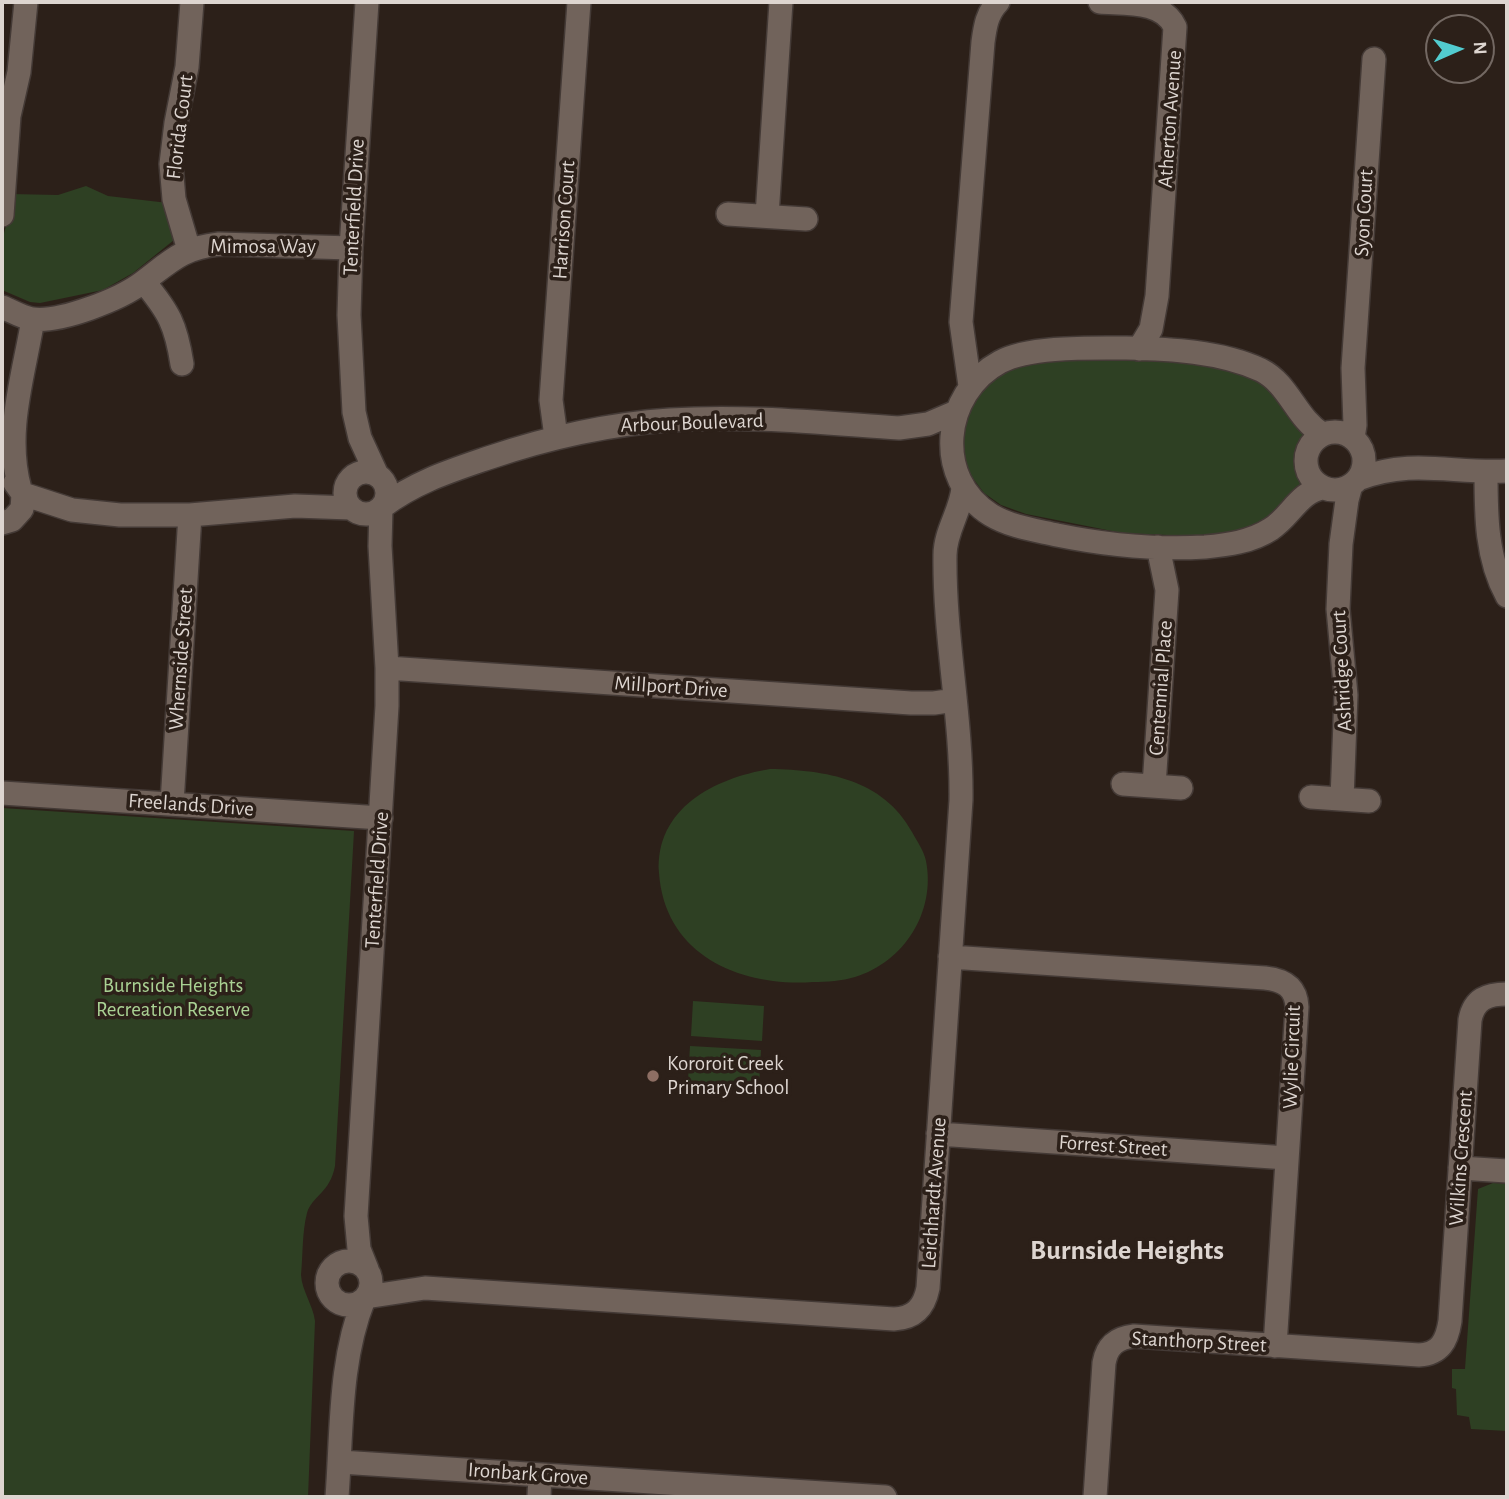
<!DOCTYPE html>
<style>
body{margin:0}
#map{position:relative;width:1509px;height:1499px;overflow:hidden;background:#2c2019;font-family:"Alegreya Sans",sans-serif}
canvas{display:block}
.frame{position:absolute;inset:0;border:4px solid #ddd5d0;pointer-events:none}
.north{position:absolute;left:1425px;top:14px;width:70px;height:70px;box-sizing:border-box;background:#2c2019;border:2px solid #736862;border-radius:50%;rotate:87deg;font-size:19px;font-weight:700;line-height:28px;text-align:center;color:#ddd5d0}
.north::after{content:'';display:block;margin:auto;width:24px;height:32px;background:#52ccd0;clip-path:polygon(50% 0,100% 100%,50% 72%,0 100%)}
</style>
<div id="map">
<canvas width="1509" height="1499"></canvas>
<div class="frame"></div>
<div class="north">N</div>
</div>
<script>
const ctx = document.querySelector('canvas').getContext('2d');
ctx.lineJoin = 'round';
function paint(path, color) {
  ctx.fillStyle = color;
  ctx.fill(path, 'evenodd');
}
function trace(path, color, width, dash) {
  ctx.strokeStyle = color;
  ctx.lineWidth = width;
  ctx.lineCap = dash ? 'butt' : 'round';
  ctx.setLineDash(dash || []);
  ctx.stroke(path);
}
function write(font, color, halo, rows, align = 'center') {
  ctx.font = font + ' "Alegreya Sans",sans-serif';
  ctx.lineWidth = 7;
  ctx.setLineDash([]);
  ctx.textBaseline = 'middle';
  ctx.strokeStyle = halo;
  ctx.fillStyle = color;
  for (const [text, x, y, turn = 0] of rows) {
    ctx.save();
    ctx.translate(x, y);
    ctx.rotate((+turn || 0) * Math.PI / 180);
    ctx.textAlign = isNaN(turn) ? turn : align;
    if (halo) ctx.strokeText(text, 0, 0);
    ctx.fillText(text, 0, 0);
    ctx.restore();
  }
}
const green = new Path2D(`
 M86 186 108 196 168 203 174 240 133 273 103 290 40 303 30 302 2 290V241L7 222 10 194 58 195Z
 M1105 352 1256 371 1309 430C1300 449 1299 459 1307 479L1295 488 1268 517 1238 532 1188 536 1122 533 1026 514 1001 505 984 493 963 465 960 420 996 368Z
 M770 769C826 770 883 779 912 832 917 841 924 851 926 861 936 912 904 962 855 977 842 981 827 982 813 982 741 987 665 956 659 873 655 808 715 778 770 769Z
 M2 808 354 831 335 1166C330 1193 312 1196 307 1213 302 1232 303 1255 301 1275 302 1291 313 1305 315 1321L308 1497H2Z
 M693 1001 764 1006 762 1041 691 1036Z
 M690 1046 761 1050 759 1086 688 1081Z
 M1493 1183 1507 1184V1431L1471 1429 1469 1417 1457 1415 1456 1389 1452 1388V1369H1465L1478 1189Z`);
const minor = new Path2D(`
 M367 2 351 248 349 315 354 412 360 438 377 475
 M1100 2C1125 4 1163 0 1175 27L1157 296 1151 329 1139 349
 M728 214 806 219
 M2 215 9 116 19 72 26 2
 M767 216 781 2
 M189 250 174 199 171 164 176 123 187 67 192 2
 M144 282C169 312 176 325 182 364
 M2 307C12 311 21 317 32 319 60 323 121 299 143 282 171 261 182 248 219 244L351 248
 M970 386 961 322 983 42C985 27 987 13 998 2
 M1306 461a29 29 0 1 1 58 0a29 29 0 1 1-58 0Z
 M1322 434C1296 418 1289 384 1261 370 1220 351 1169 349 1126 348 1092 348 1029 346 1000 362 942 393 933 479 991 515 1011 527 1035 530 1057 535 1106 545 1155 550 1205 547 1227 545 1251 542 1271 529 1291 516 1299 492 1323 488
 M556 437 551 400 579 2
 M1353 438 1355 425 1353 368 1374 59
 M345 493a21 21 0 1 1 42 0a21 21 0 1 1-42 0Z
 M1486 472C1486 514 1486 558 1507 596
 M1358 479C1413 458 1452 474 1507 471
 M20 489C4 432 24 375 33 319
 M23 494 72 510 120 515H190L295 506 351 508
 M382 507C415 482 450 471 488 458 547 438 608 424 670 420 746 415 823 423 899 428L928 424 956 412
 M2 523 12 520 22 509 23 494 15 483
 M387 668 911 703H934L955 700
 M1123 784 1181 788
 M1154 786 1167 590 1158 547
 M2 793 381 818
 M1311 797 1369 801
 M1342 799 1346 695 1338 609 1341 544 1347 500 1351 485
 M172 803 190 515
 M950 957 1265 978C1284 980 1296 987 1297 1007L1275 1346
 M938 1134 1287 1158
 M1460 1168 1507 1171
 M327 1283a22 22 0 1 1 44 0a22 22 0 1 1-44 0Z
 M367 1269 359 1249 356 1216 387 706V668L380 546 381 508
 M366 1297 425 1288 894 1319C914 1318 924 1308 928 1288L961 800C962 718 944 637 945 555 945 531 961 511 963 488
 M340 1462 885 1497
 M337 1497C342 1431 339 1361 364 1299
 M539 1497 540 1475
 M1095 1497 1104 1363C1107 1346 1116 1338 1134 1336L1419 1355C1440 1354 1447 1341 1450 1321L1470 1020C1474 999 1487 994 1507 994`);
const markers = [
 [653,1076,7,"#8d6e63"]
];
const streetNames = [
 ["Atherton Avenue",1170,119,-86],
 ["Florida Court",180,127,-83],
 ["Tenterfield Drive",354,207,-87],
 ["Syon Court",1364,213,-87],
 ["Harrison Court",564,220,-86],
 ["Mimosa Way",263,247],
 ["Arbour Boulevard",692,423,-2],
 ["Whernside Street",181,659,-86],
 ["Ashridge Court",1342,671,-93],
 ["Millport Drive",671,687,4],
 ["Centennial Place",1161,688,-86],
 ["Freelands Drive",191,805,4],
 ["Tenterfield Drive",377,880,-86],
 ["Wylie Circuit",1292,1057,-88],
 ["Forrest Street",1113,1146,4],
 ["Wilkins Crescent",1461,1158,-86],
 ["Leichhardt Avenue",934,1193,-86],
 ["Stanthorp Street",1199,1342,3],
 ["Ironbark Grove",528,1474,4]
];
const parkNames = [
 ["Burnside Heights",173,986],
 ["Recreation Reserve",173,1010]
];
const poiNames = [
 ["Kororoit Creek",667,1064],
 ["Primary School",667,1088]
];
const districtNames = [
 ["Burnside Heights",1127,1251]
];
paint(green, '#2e4023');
trace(minor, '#443a36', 26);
trace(minor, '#71635b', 23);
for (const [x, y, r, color] of markers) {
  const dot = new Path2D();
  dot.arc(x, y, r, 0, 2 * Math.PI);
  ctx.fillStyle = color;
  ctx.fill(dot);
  trace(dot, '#2c2019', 2.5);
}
write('21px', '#ddd5d0', '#2c2019', streetNames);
write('21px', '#a9d193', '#2c2019', parkNames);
write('21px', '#ddd5d0', '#2c2019', poiNames, 'left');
write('bold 28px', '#ddd5d0', '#2c2019', districtNames);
</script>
